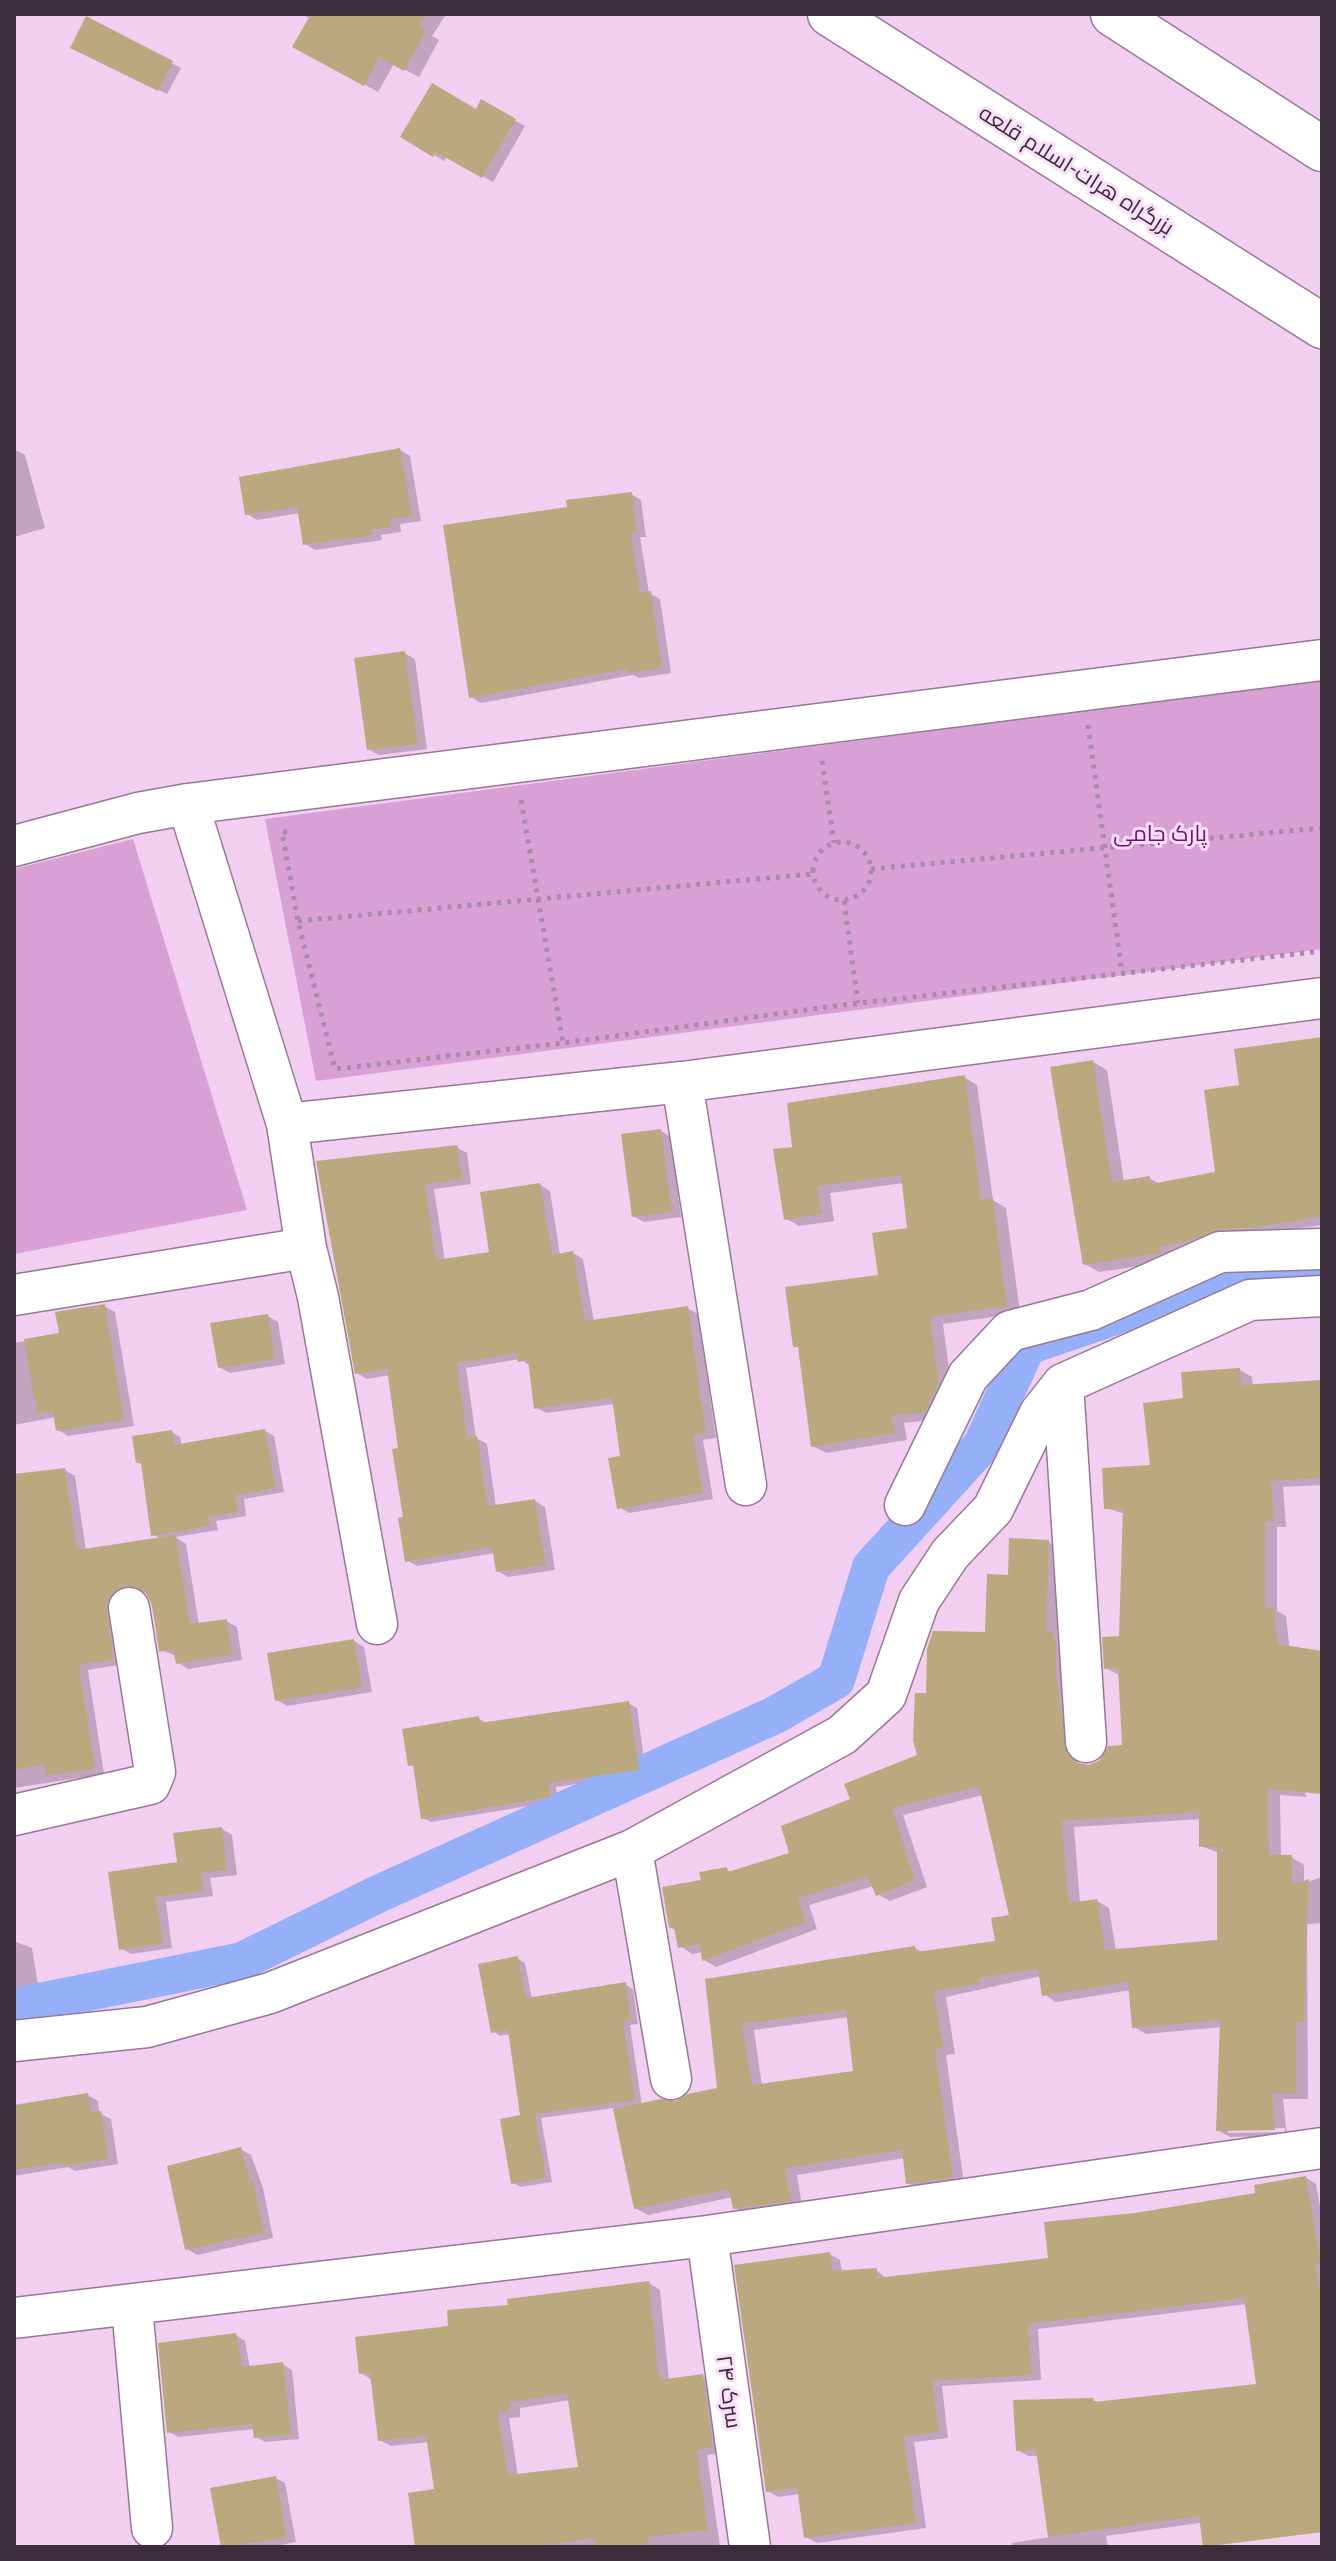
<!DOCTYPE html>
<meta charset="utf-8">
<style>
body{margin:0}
#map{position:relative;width:1336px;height:2561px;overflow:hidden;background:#f2cef0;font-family:"PT Sans",sans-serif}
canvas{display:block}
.frame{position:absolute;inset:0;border:16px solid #3b2d3a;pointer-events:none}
</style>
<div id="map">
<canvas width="1336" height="2561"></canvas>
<div class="frame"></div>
</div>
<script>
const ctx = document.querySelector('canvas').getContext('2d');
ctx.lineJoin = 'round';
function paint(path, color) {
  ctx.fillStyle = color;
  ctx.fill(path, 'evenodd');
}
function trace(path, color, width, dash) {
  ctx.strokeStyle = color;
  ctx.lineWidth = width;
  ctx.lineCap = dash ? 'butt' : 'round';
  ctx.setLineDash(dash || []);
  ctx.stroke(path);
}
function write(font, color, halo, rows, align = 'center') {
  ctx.font = font + ' "PT Sans",Cairo,sans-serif';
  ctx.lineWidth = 6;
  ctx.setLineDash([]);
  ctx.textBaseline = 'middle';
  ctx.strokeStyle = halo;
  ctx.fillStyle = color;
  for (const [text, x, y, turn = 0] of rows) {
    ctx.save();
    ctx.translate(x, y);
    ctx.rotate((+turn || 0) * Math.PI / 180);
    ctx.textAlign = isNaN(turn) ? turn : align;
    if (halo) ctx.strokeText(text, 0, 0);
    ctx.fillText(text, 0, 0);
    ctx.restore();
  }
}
const green = new Path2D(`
 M1322 679V949L316 1081 265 819Z
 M133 839 247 1210 14 1254V869Z`);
const shadow = new Path2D(`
 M302 14H442L445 16 432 36 439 40 419 77 394 64 378 92 295 46 310 19Z
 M87 18 181 68 167 94 82 52Z
 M482 102 525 126 493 182 447 156 444 161 403 136 476 112Z
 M14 449 25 455 45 528 14 537Z
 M400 450 410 456 421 521 400 524 401 532 381 535 382 540 315 550 305 544 300 513 257 520 247 514Z
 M631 494 641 500 646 537H640L649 593 660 599 671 673 639 678 633 675 481 703 471 697 569 509Z
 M404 653 415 659 427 749 379 755 368 749Z
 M1322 1039V1225L1226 1238 1174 1261 1099 1272 1085 1264 1093 1062 1107 1070 1124 1182 1149 1178 1160 1184 1217 1174 1241 1087Z
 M964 1077 977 1085 993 1200 1006 1208 1020 1313 943 1324 952 1392 938 1419 904 1423 907 1440 826 1453 813 1446 801 1349 795 1346 880 1277 910 1230 904 1183 830 1193 834 1221 799 1226 785 1218 794 1148Z
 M661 1131 671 1137 681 1217 644 1222 633 1216Z
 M456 1147 467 1153 471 1184 434 1189 445 1261 492 1254 540 1185 550 1191 560 1255 573 1253 583 1259 594 1322 687 1308 698 1314 716 1438 703 1440 713 1499 629 1513 619 1507 623 1458 614 1404 546 1413 536 1407 530 1366 520 1359 466 1368 476 1438 487 1444 496 1507 535 1501 545 1507 555 1570 508 1577 498 1571 495 1553 417 1566 407 1560 400 1450 390 1375 367 1379 357 1373 318 1162Z
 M104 1306 115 1312 134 1426 68 1436 58 1430 56 1417 14 1425V1343L61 1335Z
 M268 1316 278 1322 285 1364 230 1373 219 1367Z
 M1240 1370 1252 1377 1253 1386 1322 1382V1485L1283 1487 1286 1527H1277V1611L1286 1616 1306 1797 1280 1795 1281 1857H1291L1304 1865V1883L1322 1877V1923L1307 1924 1308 2099H1283L1287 2136 1230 2137 1218 2130 1222 2027 1146 2034 1134 2027 1131 1990 1056 2002 1044 1994 1041 1976 946 1997 955 2054 946 2055 964 2184 920 2190 908 2183 905 2158 797 2175 802 2207 747 2215 735 2208 733 2197 648 2215 635 2208 614 2108 541 2118 552 2182 521 2187 513 2183 522 2117 511 2034 500 2036 493 2031 518 1959 525 1963 532 1999 625 1984 633 1989 638 2024 630 2025 642 2106 676 2104 719 2090 707 1981 915 1948 923 1953 997 1943 1011 1917 983 1795 903 1815 927 1887 890 1901 877 1894 874 1886 809 1905 817 1929 716 1967 704 1960 703 1952 692 1954 680 1946 677 1931 670 1927 703 1882 726 1869 732 1873 792 1854 853 1801 919 1756 928 1695 987 1634 1010 1577 1048 1542 1061 1549 1057 1636 1064 1640 1078 1763 1088 1767 1124 1747 1119 1675 1106 1668 1121 1638 1125 1514 1106 1508 1152 1467 1185 1400ZM1201 1819V1846L1219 1853V1942L1116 1951 1109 1908 1097 1901 1080 1904 1074 1827ZM849 2017 855 2073 762 2086 754 2030ZM1285 2128V2132L1228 2133V2129Z
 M265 1431 274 1436 284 1492 244 1499 246 1516 216 1521 218 1530 175 1537 186 1544 199 1625 226 1621 237 1627 242 1660 188 1669 178 1662 177 1656 161 1650 149 1593 136 1590 124 1664 88 1670 104 1774 14 1788V1519L65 1470 75 1476 86 1551 162 1540 153 1534 143 1465 138 1462 172 1432 180 1437 182 1446Z
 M354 1641 364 1647 372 1692 287 1706 277 1700Z
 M628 1703 637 1708 646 1774 556 1787 558 1801 431 1822 422 1818 416 1768 410 1765 478 1718 488 1724Z
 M222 1829 232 1835 237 1875 210 1878 213 1896 166 1902 172 1948 131 1954 121 1948 110 1873 179 1864Z
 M14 1929 16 1942 32 1948 39 1991 14 1995Z
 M88 2095 98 2101 99 2113 111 2119 118 2164 75 2171 68 2167 14 2176V2107Z
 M240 2149 251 2155 263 2188 273 2238 197 2255 187 2249Z
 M1306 2178 1316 2184 1322 2217V2506L1106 2536 1108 2547H1013L1012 2543 1050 2537 1039 2456H1028L1018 2450 1093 2400 1099 2403 1258 2385 1247 2304 1038 2329 1041 2380 942 2386 948 2438 914 2442 926 2528 817 2543 806 2537 800 2494 778 2497 768 2491 830 2254 840 2260 842 2272 876 2270 887 2279 1050 2260 1135 2215 1257 2194Z
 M649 2283 660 2290 669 2380 702 2376 714 2382 724 2453 707 2455 720 2547H417L437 2491 429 2442 391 2446 380 2440 372 2380 361 2373 450 2327 510 2307ZM570 2400 580 2468 518 2476 509 2418 520 2417V2408Z
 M236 2335 245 2341 250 2368 282 2364 292 2370 299 2439 265 2442 256 2437 255 2429 178 2437 169 2432Z
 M275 2478 285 2483 296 2542 271 2547H223L212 2490Z`);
const canal = new Path2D(`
 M14 2007 242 1961 378 1894 775 1715 836 1680 871 1567 982 1445 1027 1346 1242 1273 1322 1274`);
const building = new Path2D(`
 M311 14H427L419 27 426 31 404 71 379 57 364 86 292 47Z
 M86 16 173 61 158 91 70 48Z
 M432 83 476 109 481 99 516 119 482 178 436 152 433 157 400 137Z
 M400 448 412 516 390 519 391 527 371 530 372 535 303 545 297 507 245 515 239 477Z
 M632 492 637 532 631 533 640 593 651 591 662 668 627 673 626 669 469 698 443 525 567 507 566 500Z
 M405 651 418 744 367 750 354 658Z
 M1322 1037V1216L1251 1228 1219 1229 1188 1241 1160 1247 1161 1253 1083 1265 1050 1067 1093 1060 1112 1182 1150 1176 1151 1184 1215 1172 1204 1090 1239 1085 1234 1049Z
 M965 1075 981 1200 993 1198 1007 1306 930 1317 939 1383 925 1412 892 1416 895 1433 811 1447 798 1347H793L785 1287 878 1275 872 1233 907 1228 901 1175 817 1186 822 1214 784 1220 773 1149 792 1147 787 1103Z
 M661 1129 672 1212 632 1217 621 1134Z
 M457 1145 462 1179 425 1184 436 1260 489 1252 480 1192 540 1183 552 1255 573 1251 585 1321 688 1306 706 1433 693 1435 703 1493 617 1509 608 1458 620 1456 612 1398 534 1409 528 1360 518 1362 517 1353 457 1363 467 1438 477 1436 488 1506 535 1499 546 1565 496 1572 492 1547 405 1562 398 1518 403 1517 392 1449 398 1448 387 1369 355 1374 316 1161Z
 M105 1304 124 1420 56 1431 53 1411 37 1414 24 1339 59 1333 55 1312Z
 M268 1314 275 1359 218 1368 210 1323Z
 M1240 1368 1241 1385 1322 1380V1478L1271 1481 1274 1521H1265V1608L1274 1607 1278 1644 1322 1651V1794L1268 1789 1269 1855H1292V1885L1309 1879 1304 2022 1296 2023V2094L1272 2093 1275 2130 1216 2131 1220 2020 1132 2028 1128 1982 1042 1996 1038 1969 979 1978 980 1984 934 1991 943 2048 935 2049 953 2178 906 2184 902 2150 785 2168 791 2201 733 2209 729 2189 634 2209 613 2109 661 2099 676 2101 688 2094 717 2088 705 1979 915 1946 916 1952 995 1941 991 1918 1009 1915 979 1786 892 1808 915 1880 876 1896 868 1877 798 1898 806 1922 702 1961 700 1944 678 1948 674 1927 669 1928 662 1887 701 1880 699 1872 727 1867 728 1872 789 1853 781 1826 850 1799 844 1784 917 1755 913 1740 915 1693H926L927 1649 933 1631 985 1632 987 1574 1008 1575 1009 1538 1049 1540 1046 1632 1053 1631V1639H1056V1672L1067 1754 1075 1762 1088 1765 1099 1761 1108 1746 1122 1745 1118 1668 1104 1669 1102 1637 1119 1636 1123 1508 1104 1509 1102 1468 1150 1465 1143 1403 1183 1398 1181 1372ZM1199 1812V1847H1217V1940L1105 1950 1097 1899 1069 1903 1062 1821ZM846 2010 853 2071 752 2085 742 2024Z
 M265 1429 276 1488 236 1495 238 1512 208 1517 210 1526 151 1536 141 1463H136L132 1436 172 1430 174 1445Z
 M65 1468 77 1550 176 1535 190 1624 227 1619 232 1655 176 1664 173 1649 159 1652 152 1604 146 1593 126 1585 115 1590 108 1599 106 1611 114 1659 79 1665 95 1769 46 1776 45 1764 14 1770V1474Z
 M354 1639 362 1687 275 1701 267 1653Z
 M629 1701 639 1770 549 1783 551 1797 421 1819 413 1765 408 1766 402 1729 479 1716 480 1723Z
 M222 1827 227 1870 201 1873 203 1891 156 1897 163 1943 119 1950 108 1872 177 1862 173 1833Z
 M518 1956 526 1998 626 1982 631 2020 623 2022 635 2100 535 2114 546 2178 511 2184 500 2119 520 2115 508 2030 491 2033 478 1964Z
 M88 2093 91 2112 101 2111 109 2159 63 2166V2162L14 2170V2105Z
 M241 2147 250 2180H253L264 2233 185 2250 167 2166Z
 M1306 2176 1321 2263 1316 2264 1322 2305V2532L1203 2547 1199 2516 1048 2537 1036 2450 1016 2451 1013 2400 1093 2398 1094 2402 1256 2384 1244 2298 1028 2324 1032 2375 932 2381 939 2432 904 2437 916 2523 804 2538 797 2488 766 2492 734 2265 830 2252 833 2271 877 2268V2278L1048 2258 1044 2222 1135 2213 1255 2193 1254 2185Z
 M649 2281 659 2380 703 2374 713 2447 697 2450 708 2530 648 2537 649 2547H596L595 2538 531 2547H415L408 2493 434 2489 426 2436 378 2441 370 2373 359 2374 355 2337 448 2326 447 2310 508 2305 507 2299ZM567 2394 578 2467 508 2475 498 2412 510 2411 509 2402Z
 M236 2333 242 2367 283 2362 291 2434 254 2438 252 2424 167 2433 158 2343Z
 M276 2476 287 2538 221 2547 210 2488Z`);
const path = new Path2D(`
 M1088 725 1122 973
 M822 761 834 843
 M521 800 563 1043
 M287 832H282L298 921 335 1069 563 1043 842 1005 1322 951
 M813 871a29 29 0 1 1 58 0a29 29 0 1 1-58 0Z
 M871 869 1322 828
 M844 901 858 1003
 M298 921 812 874`);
const minor = new Path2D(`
 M14 846 138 813 188 804
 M682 1082 746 1485
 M287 1124 682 1082 1322 998
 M306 1248 318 1297 377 1624
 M14 1295 306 1248 287 1124 188 804 1322 660
 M1063 1384 1086 1742
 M905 1505 968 1376 1010 1331 1091 1310 1220 1252 1322 1249
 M14 1815 150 1784 155 1772 129 1608
 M632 1850 671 2079
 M14 2041 147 2027 270 1993 632 1850 842 1735 886 1695 919 1601 950 1554 993 1509 1040 1413 1063 1384 1250 1300 1322 1296
 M707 2236 750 2547
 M132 2307 152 2528
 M14 2318 707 2236 1322 2148`);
const highway = new Path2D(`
 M830 14 1322 326
 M1113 14 1322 149`);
const streetNames = [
 ["بزرگراه هرات-اسلام قلعه",1076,171,32],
 ["سرک ۲۴",728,2392,82]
];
const parkNames = [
 ["پارک جامی",1160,835]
];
paint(green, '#d9a0d6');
paint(shadow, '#0003');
trace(canal, '#95b0f8', 38);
paint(building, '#baa97f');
trace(minor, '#987897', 43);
trace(highway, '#987897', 47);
trace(path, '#a78ca6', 5, [4, 6]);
trace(minor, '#fff', 40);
trace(highway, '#fff', 44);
write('22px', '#3b2d3a', '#fbdef9', streetNames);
write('22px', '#6f1070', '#fbdef9', parkNames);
</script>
